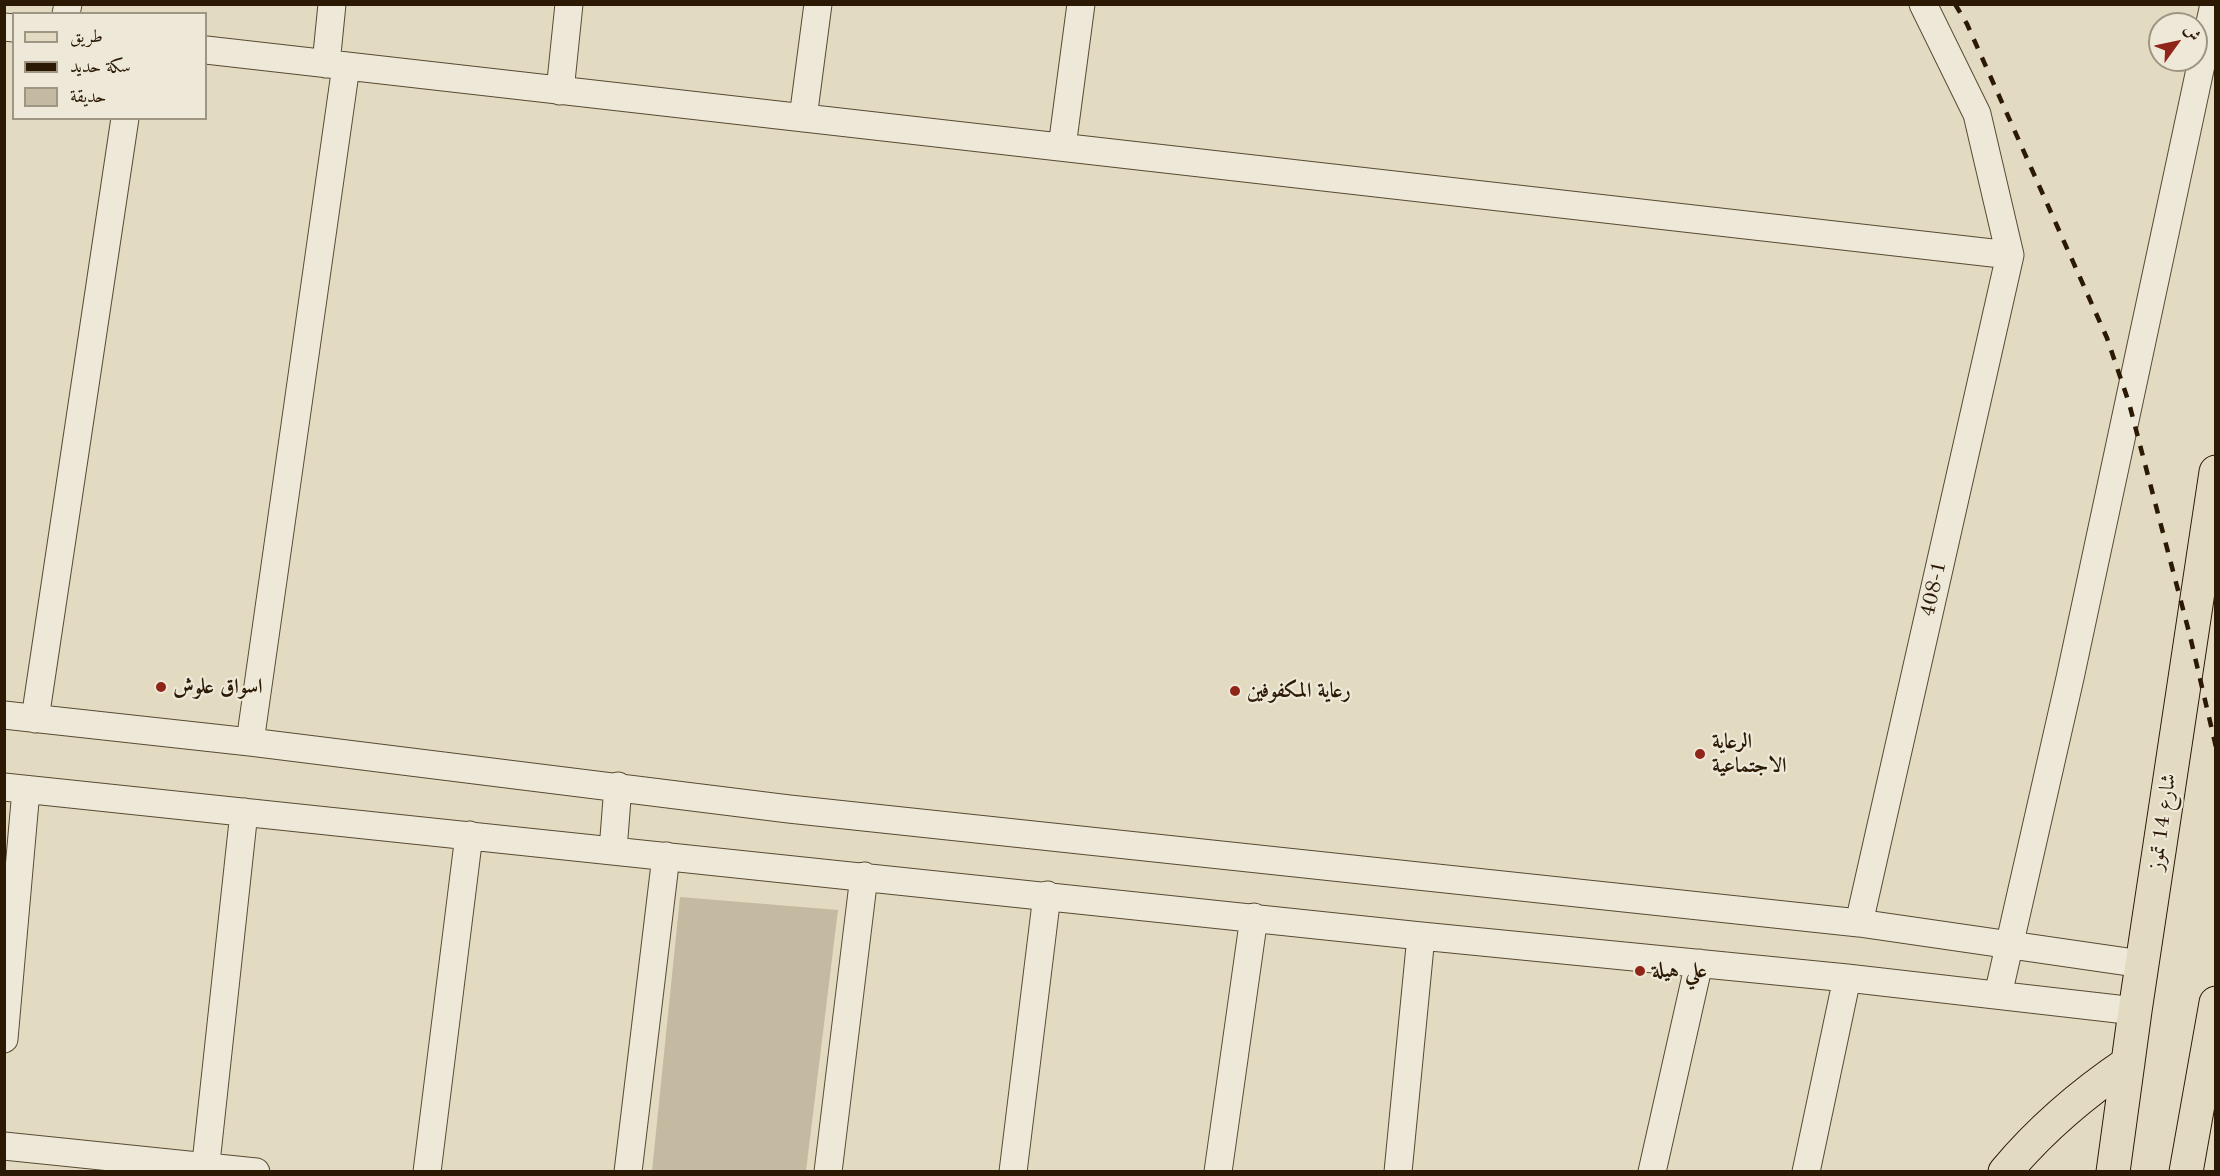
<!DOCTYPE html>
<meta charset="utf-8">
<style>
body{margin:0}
#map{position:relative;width:2220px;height:1176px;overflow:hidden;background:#e3dbc1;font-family:"Old Standard TT",Amiri,serif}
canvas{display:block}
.frame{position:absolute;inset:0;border:6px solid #2b1904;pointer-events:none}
.legend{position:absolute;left:12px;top:12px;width:195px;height:108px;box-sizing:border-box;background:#ede8d7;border:2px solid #9f9583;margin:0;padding:8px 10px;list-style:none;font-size:18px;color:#2b1904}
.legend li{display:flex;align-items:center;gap:12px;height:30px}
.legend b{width:30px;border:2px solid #9f9583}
.north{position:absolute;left:2148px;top:12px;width:60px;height:60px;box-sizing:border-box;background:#ede8d7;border:2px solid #9f9583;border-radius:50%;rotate:57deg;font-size:16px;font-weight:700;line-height:24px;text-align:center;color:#2b1904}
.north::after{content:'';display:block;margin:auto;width:21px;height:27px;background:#8f2418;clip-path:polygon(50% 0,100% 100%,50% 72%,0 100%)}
</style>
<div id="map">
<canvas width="2220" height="1176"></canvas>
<div class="frame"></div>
<ul class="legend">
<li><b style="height:8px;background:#e3dbc1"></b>طريق</li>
<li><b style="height:8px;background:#2b1904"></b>سكة حديد</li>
<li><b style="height:16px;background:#c4baa1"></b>حديقة</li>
</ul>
<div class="north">ش</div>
</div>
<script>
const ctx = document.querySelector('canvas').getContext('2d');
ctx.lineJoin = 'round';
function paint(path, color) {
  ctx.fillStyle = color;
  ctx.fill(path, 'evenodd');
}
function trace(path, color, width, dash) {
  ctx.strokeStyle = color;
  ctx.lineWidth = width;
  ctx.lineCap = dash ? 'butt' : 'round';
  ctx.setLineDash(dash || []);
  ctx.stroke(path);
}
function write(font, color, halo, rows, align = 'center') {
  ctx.font = font + ' "Old Standard TT",Amiri,serif';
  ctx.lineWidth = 4.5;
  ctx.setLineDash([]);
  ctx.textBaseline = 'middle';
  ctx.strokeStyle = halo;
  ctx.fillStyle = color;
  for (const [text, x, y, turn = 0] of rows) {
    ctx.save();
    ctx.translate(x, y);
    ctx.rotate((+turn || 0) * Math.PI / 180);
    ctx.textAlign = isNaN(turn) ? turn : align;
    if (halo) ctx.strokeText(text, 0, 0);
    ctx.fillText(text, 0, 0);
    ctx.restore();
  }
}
const green = new Path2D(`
 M680 897 838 910 806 1171H652Z`);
const minor = new Path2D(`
 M66 14 68 4
 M4 27 14 28
 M206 50 2010 255
 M326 64 332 4
 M560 91 569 4
 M803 118 818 4
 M1062 147 1081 4
 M4 715 250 742 789 809 1859 923 2142 964
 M35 719 125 118
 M250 742 346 66
 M4 787 1421 936 1847 978 2135 1011
 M613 850 618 786
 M1859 923 2010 255 1977 114 1923 4
 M1998 995 2070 678 2214 4
 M4 1039 26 790
 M4 1146 256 1172
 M205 1172 244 812
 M427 1172 469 835
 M628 1172 666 856
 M828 1172 864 876
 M1013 1172 1047 895
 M1218 1172 1254 917
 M1398 1172 1421 936
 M1652 1172 1699 963
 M1806 1172 1847 978`);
const primary = new Path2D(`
 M2005 1172C2041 1129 2082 1094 2128 1063
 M2113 1172 2135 1011 2216 472
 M2186 1172 2216 1003`);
const rail = new Path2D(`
 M1955 4 1967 24 2107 338 2129 403 2190 636 2216 747`);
const markers = [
 [161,687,6,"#8f2418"],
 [1235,691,6,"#8f2418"],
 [1700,754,6,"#8f2418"],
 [1640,971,6,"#8f2418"]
];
const streetNames = [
 ["408-1",1934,589,-77],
 ["شارع 14 تموز",2163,822,-82]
];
const poiNames = [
 ["اسواق علوش",173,687],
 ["رعاية المكفوفين",1247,691],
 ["الرعاية",1712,742],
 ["الاجتماعية",1712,766],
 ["علي هيلة",1652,971]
];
paint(green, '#c4baa1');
trace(minor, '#594a33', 29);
trace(primary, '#2b1904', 35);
trace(minor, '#ede8d7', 27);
trace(primary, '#e3dbc1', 33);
trace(rail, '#2b1904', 4.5, [10, 10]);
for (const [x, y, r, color] of markers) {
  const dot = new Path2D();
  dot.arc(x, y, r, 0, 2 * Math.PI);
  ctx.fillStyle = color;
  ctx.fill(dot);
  trace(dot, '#ede8d7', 2);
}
write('21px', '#2b1904', '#ede8d7', streetNames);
write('bold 21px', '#2b1904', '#ede8d7', poiNames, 'left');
</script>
